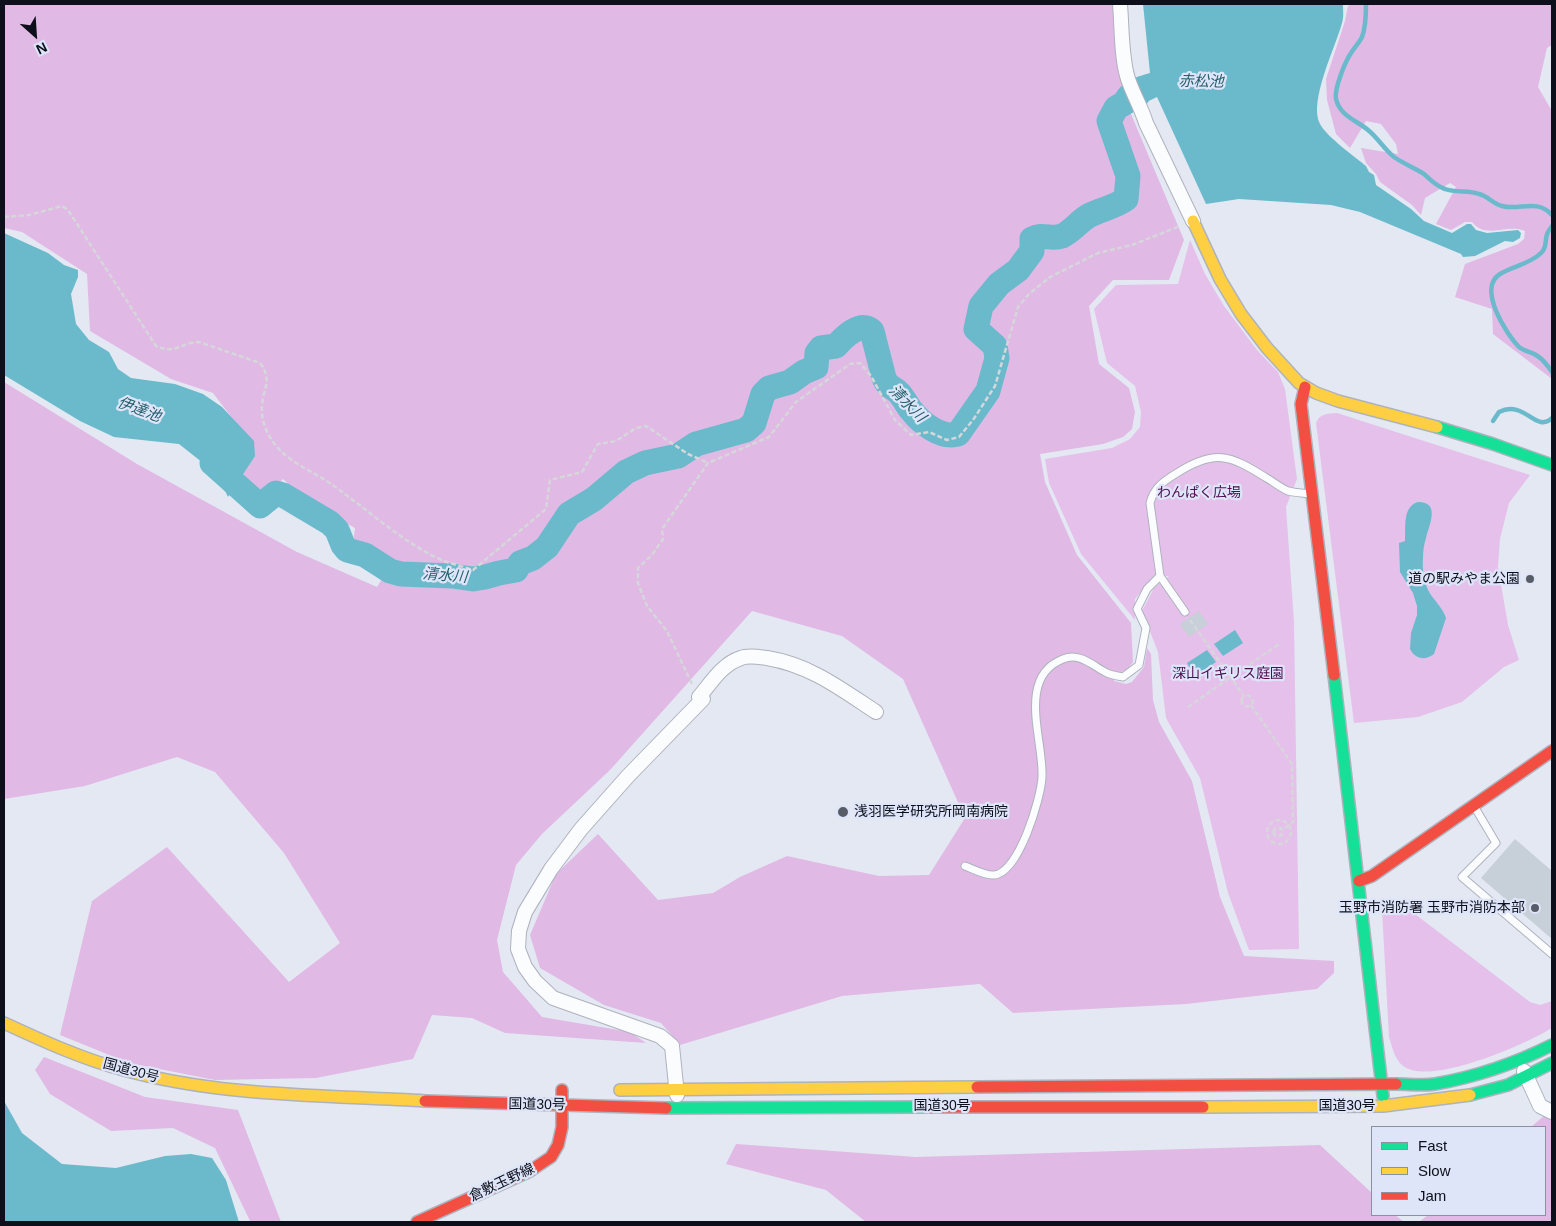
<!DOCTYPE html>
<meta charset="utf-8">
<style>
body{margin:0}
#map{position:relative;width:1556px;height:1226px;overflow:hidden;background:#e4e8f3;font-family:Arial,sans-serif}
canvas{display:block}
.frame{position:absolute;inset:0;border:5px solid #0d101b;pointer-events:none}
.legend{position:absolute;left:1371px;top:1126px;width:175px;height:90px;box-sizing:border-box;background:#dee5f9;border:1px solid #8a90a0;margin:0;padding:6px 9px;list-style:none;font-size:15px;color:#0d101b}
.legend li{display:flex;align-items:center;gap:10px;height:25px}
.legend b{width:25px;border:1px solid #8a90a0}
.north{position:absolute;left:10px;top:10px;width:50px;height:50px;-webkit-text-stroke:4px #dee5f9;paint-order:stroke;rotate:154deg;font-size:14px;font-weight:700;line-height:20px;text-align:center;color:#0d101b}
.north::after{content:'';display:block;margin:auto;width:18px;height:22px;background:#0d101b;clip-path:polygon(50% 0,100% 100%,50% 72%,0 100%)}
</style>
<div id="map">
<canvas width="1556" height="1226"></canvas>
<div class="frame"></div>
<ul class="legend">
<li><b style="height:6px;background:#16e098"></b>Fast</li>
<li><b style="height:6px;background:#ffcf43"></b>Slow</li>
<li><b style="height:6px;background:#f24e42"></b>Jam</li>
</ul>
<div class="north">N</div>
</div>
<script>
const ctx = document.querySelector('canvas').getContext('2d');
ctx.lineJoin = 'round';
function paint(path, color) {
  ctx.fillStyle = color;
  ctx.fill(path, 'evenodd');
}
function trace(path, color, width, dash) {
  ctx.strokeStyle = color;
  ctx.lineWidth = width;
  ctx.lineCap = dash ? 'butt' : 'round';
  ctx.setLineDash(dash || []);
  ctx.stroke(path);
}
function write(font, color, halo, rows, align = 'center') {
  ctx.font = font + ' Arial,"Noto Sans JP",sans-serif';
  ctx.lineWidth = 4.5;
  ctx.setLineDash([]);
  ctx.textBaseline = 'middle';
  ctx.strokeStyle = halo;
  ctx.fillStyle = color;
  for (const [text, x, y, turn = 0] of rows) {
    ctx.save();
    ctx.translate(x, y);
    ctx.rotate((+turn || 0) * Math.PI / 180);
    ctx.textAlign = isNaN(turn) ? turn : align;
    if (halo) ctx.strokeText(text, 0, 0);
    ctx.fillText(text, 0, 0);
    ctx.restore();
  }
}
const green = new Path2D(`
 M1190 240 1205 274 1224 306 1257 350 1278 372 1285 389 1297 479 1286 507 1294 622 1299 949 1249 950 1228 893 1200 778 1166 718 1158 652 1142 611 1154 588 1169 576 1153 577 1135 599V620L1081 554 1049 483 1045 459 1112 448 1130 439 1140 427 1141 412 1135 386 1107 363 1094 309 1116 285 1178 284Z
 M1337 413 1530 475 1509 503 1500 539 1498 567 1508 625 1519 660 1504 667 1462 702 1418 717 1354 723 1316 423C1320 413 1327 414 1337 413Z
 M1397 906 1411 911 1530 1002 1540 1005 1552 1001V1028C1526 1044 1428 1088 1402 1065 1394 1058 1392 1046 1389 1037L1382 910Z`);
const forest = new Path2D(`
 M4 4H1115L1123 95 1184 240 1169 280H1113L1089 306 1099 364 1129 388 1135 412 1132 429 1123 437 1103 444 1040 454 1045 482 1077 555 1131 623 1133 662 1127 670 1115 674 1114 681 1126 684 1132 682 1144 667 1147 648 1151 654 1153 700 1159 722 1192 781 1220 897 1244 956 1334 961V973L1317 989 1186 1004 1013 1013 980 984 842 996 680 1045 661 1023 604 1005 540 968 530 935 556 874 598 834 658 900 713 893 740 877 787 856 879 876 929 875 965 818 903 679 842 636 752 611 610 770 542 834 516 865 497 940 503 972 542 1017 630 1032 646 1043 505 1033 472 1018 432 1015 413 1059 316 1078 215 1080 129 1063 60 1035 92 901 167 847 289 982 340 943 284 853 215 772 177 757 85 786 4 799V382L137 464 297 552 377 587 388 569 374 555 353 545 355 528 308 502 283 479 264 498 236 466 239 427 213 393 171 379 90 331 87 274 22 232 4 228Z
 M1352 4H1552V45L1547 48 1538 87 1552 111V379L1493 334 1492 309 1455 297 1465 264 1518 244 1524 239 1525 231C1507 223 1486 240 1472 222H1465L1451 230 1436 224 1456 187 1450 183 1425 198 1421 215 1412 205 1380 182 1376 174 1366 163 1361 148 1398 154 1396 144 1381 124 1366 121 1350 148 1336 134 1327 100 1326 79 1345 21 1348 6Z
 M44 1057 145 1097 238 1110 281 1222 250 1221 215 1148 173 1128 111 1131 50 1094 35 1070Z
 M1552 1109V1222H1419L1428 1215H1545V1127H1531Z
 M736 1144 916 1157 1320 1145 1372 1193V1215H1395L1404 1222H866L826 1190 726 1164Z`);
const water = new Path2D(`
 M1143 4H1343C1343 10 1344 17 1342 23 1336 46 1308 102 1320 124 1327 137 1354 156 1366 166L1369 172 1374 175 1376 185 1411 209 1424 221 1452 233 1467 224H1471L1476 230 1487 233 1518 230 1521 233 1520 238 1513 242 1505 241 1475 256 1463 257 1461 254 1360 212 1331 205 1239 199 1206 204 1157 97 1117 116 1108 113C1112 106 1111 105 1114 98 1119 82 1136 77 1150 73Z
 M4 233 48 253 64 265 78 270V277L71 294 76 324 89 340 109 352 118 369 131 378 175 384 203 394 222 407 254 441 255 456 228 497 217 474 179 444 114 437 80 421 4 375Z
 M1418 502C1441 502 1429 525 1426 538 1424 544 1423 551 1423 558 1422 570 1424 585 1431 595 1437 603 1443 609 1446 618L1434 654C1425 661 1415 659 1410 649L1411 633 1417 615V606L1413 593 1400 572 1399 543 1405 541C1406 527 1402 507 1418 502Z
 M1235 630 1243 643 1223 656 1214 644Z
 M1207 650 1216 662 1195 676 1187 663Z
 M4 1101 22 1133 62 1164 116 1168 165 1156 191 1154 212 1158 226 1180 239 1222H4Z`);
const stream = new Path2D(`
 M1366 4C1366 15 1366 27 1362 37 1359 43 1354 48 1351 53 1345 62 1334 89 1336 99 1340 116 1356 120 1368 130 1378 138 1384 149 1394 157 1404 164 1415 168 1424 174 1431 180 1436 186 1445 189 1456 193 1469 190 1479 194 1488 196 1493 204 1502 206 1519 211 1537 198 1552 215
 M1552 226C1551 228 1549 230 1548 232 1544 239 1548 247 1541 253 1530 264 1513 266 1500 274 1477 288 1506 334 1519 347 1524 351 1531 352 1536 355 1543 359 1548 366 1552 372
 M1493 421 1499 412C1525 399 1536 434 1552 418`);
const river = new Path2D(`
 M212 463 260 506 276 493 283 495 330 523 337 530 343 545 347 550 365 555 390 571 401 574 452 576 473 579 485 577 499 573 516 570 520 563 533 558 547 547 569 514 594 499 626 472 645 463 678 456 696 444 746 430 754 423 763 394 769 388 790 382 804 372 816 367 817 353 821 348 836 346C844 337 860 321 872 331L884 378C889 390 894 386 900 394 904 399 907 405 911 410 921 423 941 439 958 434L988 391 997 358 995 346 976 329 981 306 999 284 1018 270 1032 251V239C1043 233 1051 240 1062 236 1073 231 1080 220 1090 215 1102 209 1115 207 1126 199L1128 176 1109 121 1116 108 1138 95`);
const building = new Path2D(`
 M1199 611 1208 624 1189 637 1180 624Z
 M1515 839 1552 871V939L1481 878Z`);
const path = new Path2D(`
 M4 217 29 215 62 206 68 210 156 346C176 355 181 342 199 342L260 363C273 380 263 388 262 406 261 416 264 427 269 435 282 461 312 470 334 486 368 510 406 545 444 561 453 564 464 567 473 570L546 509 550 480 582 472 598 444 616 441 636 428 646 426 688 454 708 463
 M1190 620 1244 696
 M692 684 667 631 647 606 638 583V568L652 555 663 539 662 529 708 463 769 437 796 402 850 364 860 363 871 376 895 420 911 435 929 432 947 440 959 437 973 420 995 386 1018 307 1029 294 1050 277 1098 253 1132 245 1180 226
 M1241.5 701a5.5 5.5 0 1 1 11 0a5.5 5.5 0 1 1-11 0Z
 M1251 705 1292 764 1293 822 1282 830
 M1188 707 1279 644
 M1267 832a12 12 0 1 1 24 0a12 12 0 1 1-24 0Z
 M1273.5 832a4.5 4.5 0 1 1 9 0a4.5 4.5 0 1 1-9 0Z`);
const lane = new Path2D(`
 M1160 576 1185 612
 M1474 806 1496 843 1462 877 1552 954
 M965 866C973 869 986 876 994 875 1019 873 1041 798 1042 777 1044 741 1016 677 1063 659 1079 652 1092 665 1105 672 1110 675 1117 676 1123 677L1139 665 1146 628 1137 609 1147 589 1160 576 1150 503C1154 487 1164 481 1177 473 1215 449 1230 455 1265 477 1272 481 1281 488 1288 491 1296 493 1304 493 1311 494`);
const street = new Path2D(`
 M1120 4C1122 27 1121 57 1128 79 1133 94 1141 107 1146 123L1193 221
 M1524 1071 1540 1106 1552 1112
 M677 1095 672 1046 660 1036 553 998 535 981 525 967 518 949 519 931 525 912 551 869 581 829 628 776 703 699 699 697C711 683 722 664 741 658 748 655 759 657 767 658 810 665 841 689 876 712`);
const fast = new Path2D(`
 M1437 427 1493 444 1552 465
 M1334 675 1383 1096
 M1396 1084C1409 1084 1422 1086 1435 1084 1475 1077 1516 1063 1552 1045
 M1470 1095 1508 1085 1552 1063
 M666 1108 926 1107`);
const slow = new Path2D(`
 M1193 221 1220 279 1241 314 1267 348 1299 383 1316 393 1338 401 1437 427
 M4 1023C43 1041 82 1059 124 1070 222 1097 325 1095 425 1101
 M620 1090 977 1087
 M1203 1107 1383 1106 1470 1095`);
const jam = new Path2D(`
 M1305 387 1301 404 1334 675
 M1359 881 1372 876 1552 751
 M977 1087 1396 1084
 M425 1101 666 1108
 M926 1107H1203
 M417 1222 530 1171 551 1157 558 1145 562 1127V1090`);
const markers = [
 [1530,579,5,"#585c67"],
 [843,812,6,"#585c67"],
 [1535,908,5,"#585c67"]
];
const parkNames = [
 ["わんぱく広場",1199,493],
 ["深山イギリス庭園",1228,674]
];
const poiNames = [
 ["道の駅みやま公園",1520,579],
 ["浅羽医学研究所岡南病院",854,812,"left"],
 ["玉野市消防署 玉野市消防本部",1525,908]
];
const streetNames = [
 ["国道30号",131,1071,15],
 ["国道30号",537,1105,1],
 ["国道30号",942,1106],
 ["国道30号",1347,1106],
 ["倉敷玉野線",502,1183,-25]
];
const waterNames = [
 ["赤松池",1201,82,1],
 ["清水川",907,404,45],
 ["伊達池",139,410,20],
 ["清水川",445,576,5]
];
paint(green, '#e5c0ea');
paint(forest, '#e0b9e5');
paint(water, '#6abacc');
trace(stream, '#6abacc', 4.5);
trace(river, '#6abacc', 25);
paint(building, '#c7cfd8');
trace(lane, '#aeb2bd', 9);
trace(street, '#aeb2bd', 16);
trace(fast, '#aeb2bd', 14);
trace(slow, '#aeb2bd', 14);
trace(jam, '#aeb2bd', 14);
trace(path, '#d6d7da', 2.5, [5, 2.5]);
trace(lane, '#fbfcfd', 7);
trace(street, '#fbfcfd', 14);
trace(fast, '#16e098', 11);
trace(slow, '#ffcf43', 11);
trace(jam, '#f24e42', 11);
for (const [x, y, r, color] of markers) {
  const dot = new Path2D();
  dot.arc(x, y, r, 0, 2 * Math.PI);
  ctx.fillStyle = color;
  ctx.fill(dot);
  trace(dot, '#dee5f9', 2);
}
write('14px', '#500e51', '#dee5f9', parkNames);
write('14px', '#0d101b', '#dee5f9', poiNames, 'right');
write('14px', '#0d101b', '#dee5f9', streetNames);
write('italic 15px', '#235e6a', '#dee5f9', waterNames);
</script>
